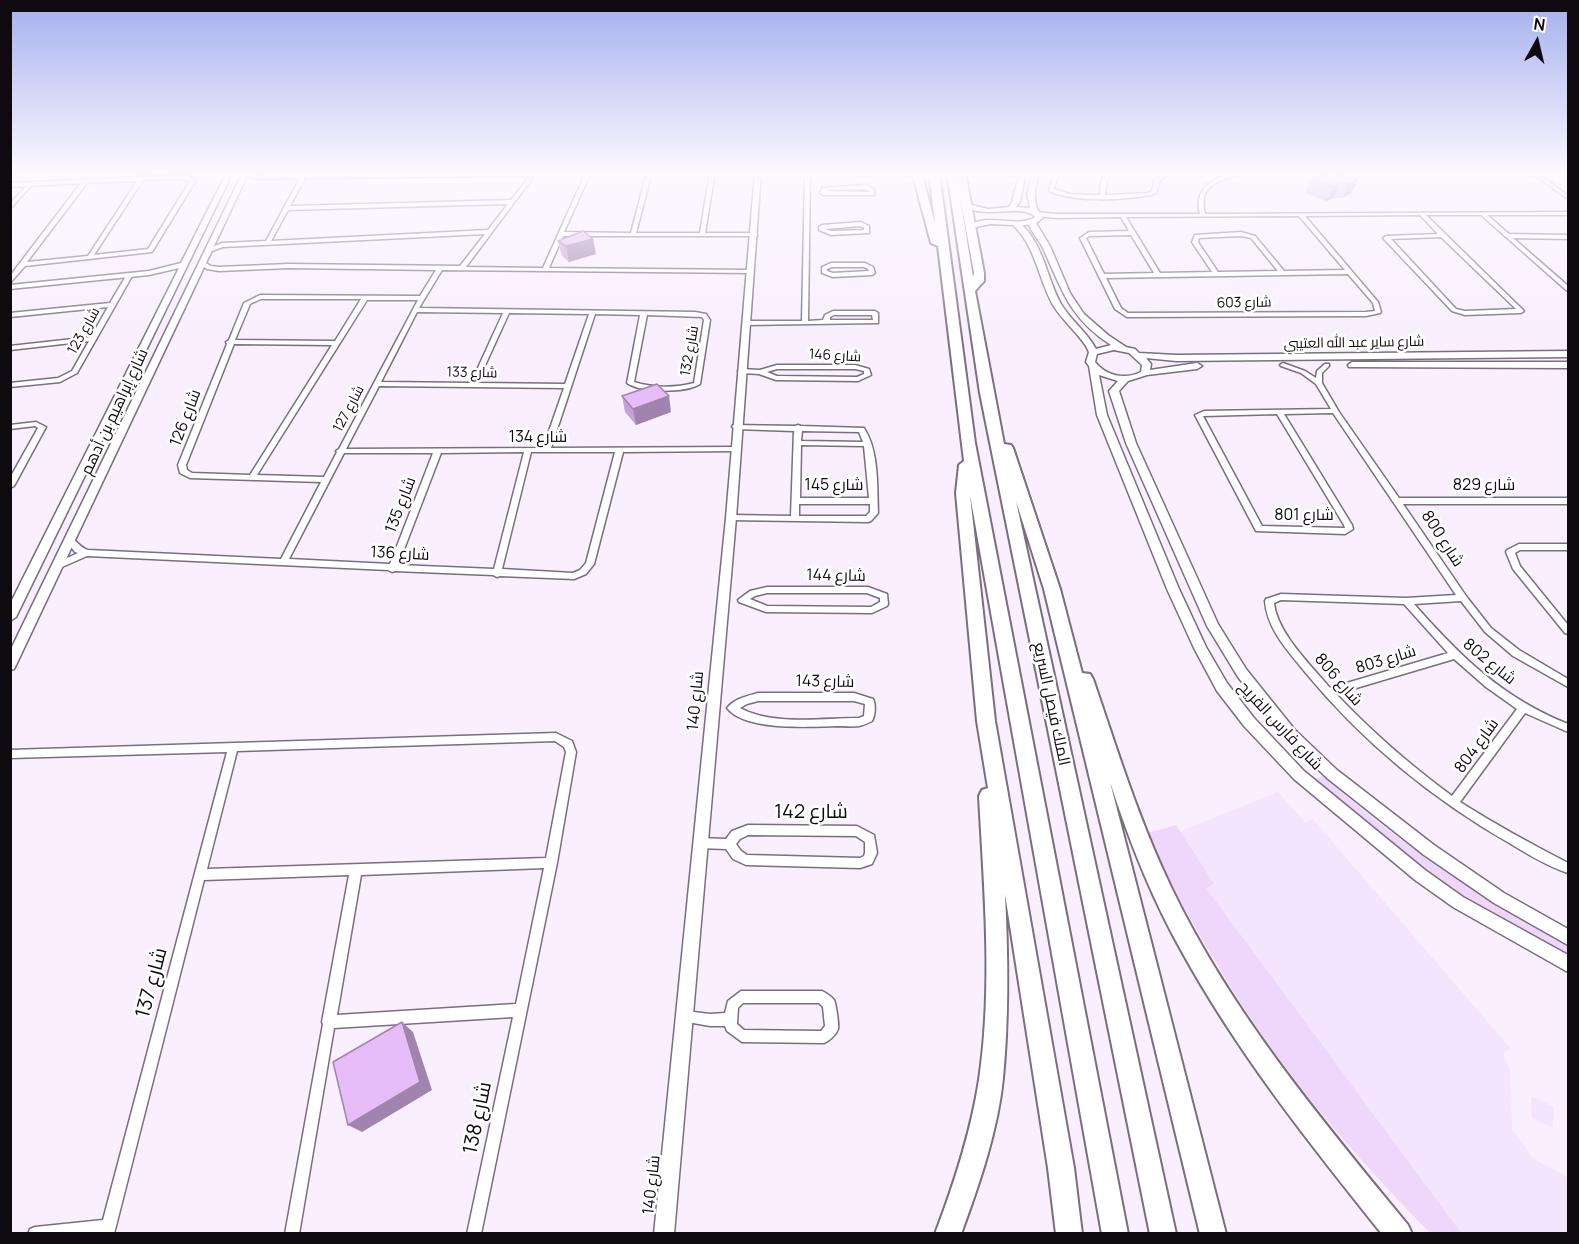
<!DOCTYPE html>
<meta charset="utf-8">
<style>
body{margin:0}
#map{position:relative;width:1579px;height:1244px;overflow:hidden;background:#f9effe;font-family:Manrope,sans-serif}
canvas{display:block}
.frame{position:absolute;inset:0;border:12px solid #0e0a10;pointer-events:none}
.north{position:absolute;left:1507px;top:12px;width:60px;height:60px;-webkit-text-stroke:4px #fff;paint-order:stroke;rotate:8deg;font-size:16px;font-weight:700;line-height:24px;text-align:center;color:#0e0a10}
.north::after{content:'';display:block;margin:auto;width:21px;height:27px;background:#0e0a10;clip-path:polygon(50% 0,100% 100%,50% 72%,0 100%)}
</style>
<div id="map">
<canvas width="1579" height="1244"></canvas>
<div class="frame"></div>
<div class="north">N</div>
</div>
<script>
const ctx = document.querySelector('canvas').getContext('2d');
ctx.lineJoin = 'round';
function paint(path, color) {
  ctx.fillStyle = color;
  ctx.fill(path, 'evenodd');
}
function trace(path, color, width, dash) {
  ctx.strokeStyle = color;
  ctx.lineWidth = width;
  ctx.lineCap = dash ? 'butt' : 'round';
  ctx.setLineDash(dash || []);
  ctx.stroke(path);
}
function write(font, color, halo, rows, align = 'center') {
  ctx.font = font + ' Manrope,Cairo,sans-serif';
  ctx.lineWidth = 5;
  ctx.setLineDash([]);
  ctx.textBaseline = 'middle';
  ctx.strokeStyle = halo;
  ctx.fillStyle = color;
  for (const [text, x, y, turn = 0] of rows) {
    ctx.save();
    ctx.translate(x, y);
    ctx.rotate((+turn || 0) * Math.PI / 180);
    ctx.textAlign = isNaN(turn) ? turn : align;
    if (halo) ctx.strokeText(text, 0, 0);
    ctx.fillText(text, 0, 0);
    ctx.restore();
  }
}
const built = new Path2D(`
 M1278 792 1306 823 1313 819 1510 1048 1503 1054 1510 1071 1512 1129 1533 1158 1568 1178V1233H1460L1313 1039 1169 836Z
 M1531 1096 1554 1107 1553 1128 1532 1118Z`);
const green = new Path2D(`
 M1323 776C1398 843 1479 897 1568 944V957L1442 883 1313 780Z
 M1176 825 1214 884 1206 888 1461 1233H1430C1379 1181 1330 1127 1286 1068 1232 996 1187 914 1144 834Z`);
const street = new Path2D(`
 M244 172 257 175 537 172 466 267 543 268 586 172H591L564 232 631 233 647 172H652L636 233H700L710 172H715L705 233H755L757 234V236H563L549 268 749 270 751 271V273L442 270 419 308 695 312 706 314 710 320 700 384C686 393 641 393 627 383L640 315 595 314 551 448 736 447 740 449 736 451 623 452 594 564 586 574 574 579 500 576 497 577 493 575 395 571 392 572 388 570 87 556 62 567H56L55 565 56 563 78 553 75 552 66 541 70 538C77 540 79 547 88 550L281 559 321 482 190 478 180 473 178 465 227 344 226 342 229 340 244 303 260 295 420 296 436 270 289 268 219 271 207 269 200 264V262H204L211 266 219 267 289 264 460 266 485 234 223 247 209 252H205V250L222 243 266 241 300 178 257 179 242 175 241 174ZM530 176 511 200 290 206 305 178ZM508 204 488 230 271 241 288 210ZM261 299H361L335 341 235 340 250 304ZM367 300H418L339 449 336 451 337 452 324 477 257 475ZM417 312 503 313 471 383 381 382ZM509 313 589 314 565 384 477 383ZM647 315 702 317 704 320 694 383C676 388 652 388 634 382ZM234 344 332 345 250 475 192 473 187 470 186 465ZM379 386 564 388 543 448 346 449ZM524 452 494 569 398 565 441 453ZM531 452H615L586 563 580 570 573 573 502 569ZM344 453H433L390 564 289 559Z
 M805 172H810L808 321 823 320 825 315 833 311H875L878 313V323L746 325 743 323 746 321H802ZM834 315H872L873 320H830V317Z
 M1054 172H1059L1054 189 1070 194 1098 195H1100L1101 181 1107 172H1112L1107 181 1105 195 1148 193 1152 191 1154 182 1164 172H1170L1159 182 1156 193 1151 195C1122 200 1076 203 1049 191Z
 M1238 172H1247C1225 181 1197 180 1205 214L1568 212V215H1487L1509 234 1568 235V239L1513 238 1568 286V291L1566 290 1481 215H1426L1524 311 1521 313 1465 315 1452 311 1383 238 1386 236 1438 234 1420 215 1305 216 1378 302 1381 312 1380 313 1366 316 1127 317 1115 309 1080 238 1089 232 1129 231 1121 217 1057 218 1037 216 1034 214 1037 212 1057 214H1200C1193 186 1215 177 1238 172ZM1299 216 1345 270 1284 271 1255 236 1241 232 1195 235 1192 242 1212 272 1160 273 1126 217ZM1131 235 1154 273 1104 274 1086 238 1090 236ZM1241 236 1251 238 1278 271 1218 272 1198 242 1199 238ZM1441 237 1516 309 1465 311 1456 309 1391 239ZM1348 274 1373 303 1375 311 1366 312 1128 313 1121 308 1106 278Z
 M1530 172H1536L1568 196V199Z
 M184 175 196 180 152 252 25 266 10 283V276L81 183 31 186 10 209V204L26 186 10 187V183ZM184 179 190 181 148 249 94 255 143 180ZM137 181 88 256 27 262 87 183Z
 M866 185 874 189V195H823L820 193 822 188ZM865 189 869 191V192L826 191 830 190Z
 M861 222 869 226V233L831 235 819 230V227L822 225ZM860 226 864 228V230L831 231 825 229Z
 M831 263H865L873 267 875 273 872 275 833 277 822 273V267ZM832 267H864L868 269 869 271 833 273 827 271V269Z
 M129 274 132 276 77 373 60 382 10 387V383L58 378 72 371 89 341 10 350V346L91 337 108 307 10 317V313L110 303 126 276Z
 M1283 363 1305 371 1316 378 1317 371 1325 364H1329V366L1322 373V383L1339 412 1399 498H1568V504H1403L1466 596 1491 628 1519 650 1568 679V687L1513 656 1485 632 1461 601 1414 604C1460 656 1502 698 1568 724V732L1525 713 1460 802C1495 824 1531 844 1568 863V873C1549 867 1529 855 1511 844 1432 799 1362 741 1305 672 1288 651 1267 629 1265 601L1266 599 1281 594 1406 598 1456 595 1333 413 1284 414 1352 525 1353 529 1345 534 1256 531 1195 415 1204 411 1331 409 1316 384 1301 373 1281 366 1280 365ZM1277 414 1344 525 1345 528 1262 526 1203 416ZM1281 600 1404 604 1448 653 1330 688C1311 665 1277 633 1274 603ZM1454 659 1486 687 1517 709 1452 796C1410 765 1372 732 1336 694Z
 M777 365H855L869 369 871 375 858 381 776 380 759 374 741 373 738 371 741 369 760 370ZM777 369H855L864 371V374L857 377 777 376 767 372Z
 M36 422 46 427 14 486 10 488V478L38 428 35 426 10 429V425Z
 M733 425 795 426 798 425 801 426 864 428C879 451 877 486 878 513L871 521 868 522 728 520 727 518 731 515 791 516 794 431 736 429 732 427ZM802 431 859 432 863 442 801 441ZM801 445 864 446 869 498H800ZM799 504H870V512L866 516H799Z
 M1519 544H1568V550H1520L1515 553 1520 566 1568 625V634L1565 633 1513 569 1506 552 1507 550Z
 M767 587H868L887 594 888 604 887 606 872 613 766 612 739 602 738 600 750 591ZM767 593H867L880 598V602L871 607 767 606 750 599 755 596Z
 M758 693H854L873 699C876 705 875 716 872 721 868 723 864 725 859 726 852 727 843 726 836 726 809 727 745 731 727 708 734 699 747 696 758 693ZM758 701H854L865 704 864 716 859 718C823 718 773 726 740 708L747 704Z
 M556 733 572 741 576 752 557 863 481 1234H467L513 1017 334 1028 299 1234H285L323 1024 322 1022 349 875 204 880 114 1234H28L30 1229 35 1227 103 1220 227 752 10 758V750ZM555 741 564 747 566 752 546 858 207 869 237 751ZM544 868 516 1004 337 1015 361 875Z
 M748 825 857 826 874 835 877 853 872 864 860 868 746 865 733 859 726 849 699 848 695 847 694 843 695 839 699 838 726 839 732 831ZM748 835 856 836 865 842V853L864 856 860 858 747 855 741 851 736 844 740 839Z
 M741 991H822C826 993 831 996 834 1000 836 1004 839 1025 838 1029 836 1035 829 1041 824 1043L742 1042 727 1031 725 1026H710L682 1021 680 1017 682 1013 686 1011 710 1014 725 1013 728 1001ZM743 1003H819L823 1007 825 1026 821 1031 744 1030 737 1024 738 1008Z`);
const secondary = new Path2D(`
 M227 172H233L16 617 10 621V604L179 268 149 275 10 289V285L149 271 181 263Z
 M243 172H249L16 665 14 669 10 670V651Z
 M755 172H761L736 518 674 1234H654L726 518Z
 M1020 172H1026L1020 202 1016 207 1030 208 1027 194 1033 172H1039C1035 189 1031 203 1043 218L1036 223 1050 246 1070 293 1084 314 1108 335 1126 347 1135 349 1139 353 1176 355 1568 351V357L1176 361 1146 358 1151 364 1150 370 1197 363 1202 366 1197 369 1147 375 1128 381 1119 391 1136 443 1218 624 1246 669 1295 730 1337 770 1434 845 1504 893 1568 929V945L1494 903 1424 855 1327 778 1285 738 1238 677 1207 626 1126 443 1109 391 1118 381 1099 375 1107 415 1179 589 1206 647 1227 683 1254 718 1304 771 1425 870 1463 897 1568 955V972L1453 907 1415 880 1294 779 1244 726 1217 691 1194 648 1167 589 1097 415 1089 366 1086 362 1089 352 1086 346C1076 331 1062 320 1053 305 1038 278 1036 247 1013 225L990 224 972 228 968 226C989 212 1016 229 1035 217 1023 203 985 220 964 206L968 204 988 209 1009 207 1012 202ZM1022 225H1029C1032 233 1039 240 1043 248 1062 290 1070 319 1111 345L1096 349C1087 332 1071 321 1061 304 1047 279 1044 246 1022 225ZM1114 350 1129 353 1142 365 1141 372C1125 380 1106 376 1095 362L1097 354Z
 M1352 362H1568V368L1349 367 1348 365Z`);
const highway = new Path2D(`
 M912 172H921L935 223 929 172H939L975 443 1128 1234H1102L970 495 995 721 1074 1168 1082 1234H1056L1048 1168 1005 894C1008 956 1009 1017 1003 1078 998 1130 979 1185 961 1234H935C954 1184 971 1132 979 1080 993 986 984 890 979 796L982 790 988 788 977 721 956 493 959 465 964 461 938 246 931 243Z
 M947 172H965L984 273V281L975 291 1004 444 1011 445 1013 448 1060 589 1082 673 1090 674 1093 679C1117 749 1139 821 1171 887 1231 1012 1321 1119 1408 1225L1412 1234H1382C1309 1143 1237 1052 1181 950 1151 897 1129 840 1110 782L1226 1234H1200L1044 589 1016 501 1176 1234H1150L980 393ZM959 191 974 273 973 277Z`);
const wall = new Path2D(`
 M1312 179 1358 180 1351 194 1342 198H1334L1326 201 1305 193Z
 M593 239 596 254 569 262 562 256 558 241Z
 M622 396 671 412 636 425 625 412Z`);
const shadedWall = new Path2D(`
 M1358 180 1351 194 1342 198 1349 184Z
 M1340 183 1334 198 1326 201 1333 187Z
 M593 239 596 254 569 262 566 246Z
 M669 396 671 412 636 425 633 409Z
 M402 1022 413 1032 432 1090 362 1132 348 1125Z`);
const building = new Path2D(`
 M1327 172H1337L1358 180 1349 184 1340 183 1333 187 1312 179Z
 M583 231 593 239 566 246 558 241Z
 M657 384 669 396 633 409 622 396Z
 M402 1022 420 1082 348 1125 333 1062Z`);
const farStreetnames = [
 ["شارع 603",1244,303,-1],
 ["شارع 123",84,331,-61],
 ["شارع ساير عبد الله العتيبي",1354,343,-1],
 ["شارع 132",690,351,-80],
 ["شارع 146",835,356,3],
 ["شارع 133",472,373,1],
 ["شارع 127",349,409,-62]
];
const streetNames = [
 ["شارع إبراهيم بن أدهم",115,412,-65],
 ["شارع 126",186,418,-69],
 ["شارع 134",538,438],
 ["شارع 145",834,486],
 ["شارع 829",1484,486],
 ["شارع 135",401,505,-69],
 ["شارع 801",1304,516],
 ["شارع 800",1442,539,57],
 ["شارع 136",400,554,3],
 ["شارع 144",836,576,1],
 ["شارع 803",1386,660,-17],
 ["شارع 802",1489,662,39],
 ["شارع 806",1338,680,49],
 ["شارع 143",825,682,1],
 ["شارع 140",696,701,-85],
 ["الملك فيصل السريع",1051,704,78],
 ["شارع فارس الفريح",1280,726,47],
 ["شارع 804",1477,746,-54],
 ["شارع 140",652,1185,-84]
];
const nearStreetnames = [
 ["شارع 142",811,812],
 ["شارع 137",152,983,-75],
 ["شارع 138",478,1118,-78]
];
paint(built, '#f5e4fd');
paint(green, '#efd6fb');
trace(street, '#7a6e7f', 3);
trace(secondary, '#7a6e7f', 3);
trace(highway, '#7a6e7f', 4);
paint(street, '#fff');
paint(secondary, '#fff');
paint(highway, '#fff');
paint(wall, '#c6a2d6');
paint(shadedWall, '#a184ae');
paint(building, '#e6bcf9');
trace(building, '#a184ae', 1.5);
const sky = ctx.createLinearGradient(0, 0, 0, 346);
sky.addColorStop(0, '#a4b0ee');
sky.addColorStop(0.5, '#fcf8ff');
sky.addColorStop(1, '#fcf8ff00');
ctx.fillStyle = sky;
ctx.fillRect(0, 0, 1579, 346);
write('14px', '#0e0a10', '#fff', farStreetnames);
write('16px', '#0e0a10', '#fff', streetNames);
write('20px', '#0e0a10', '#fff', nearStreetnames);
</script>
